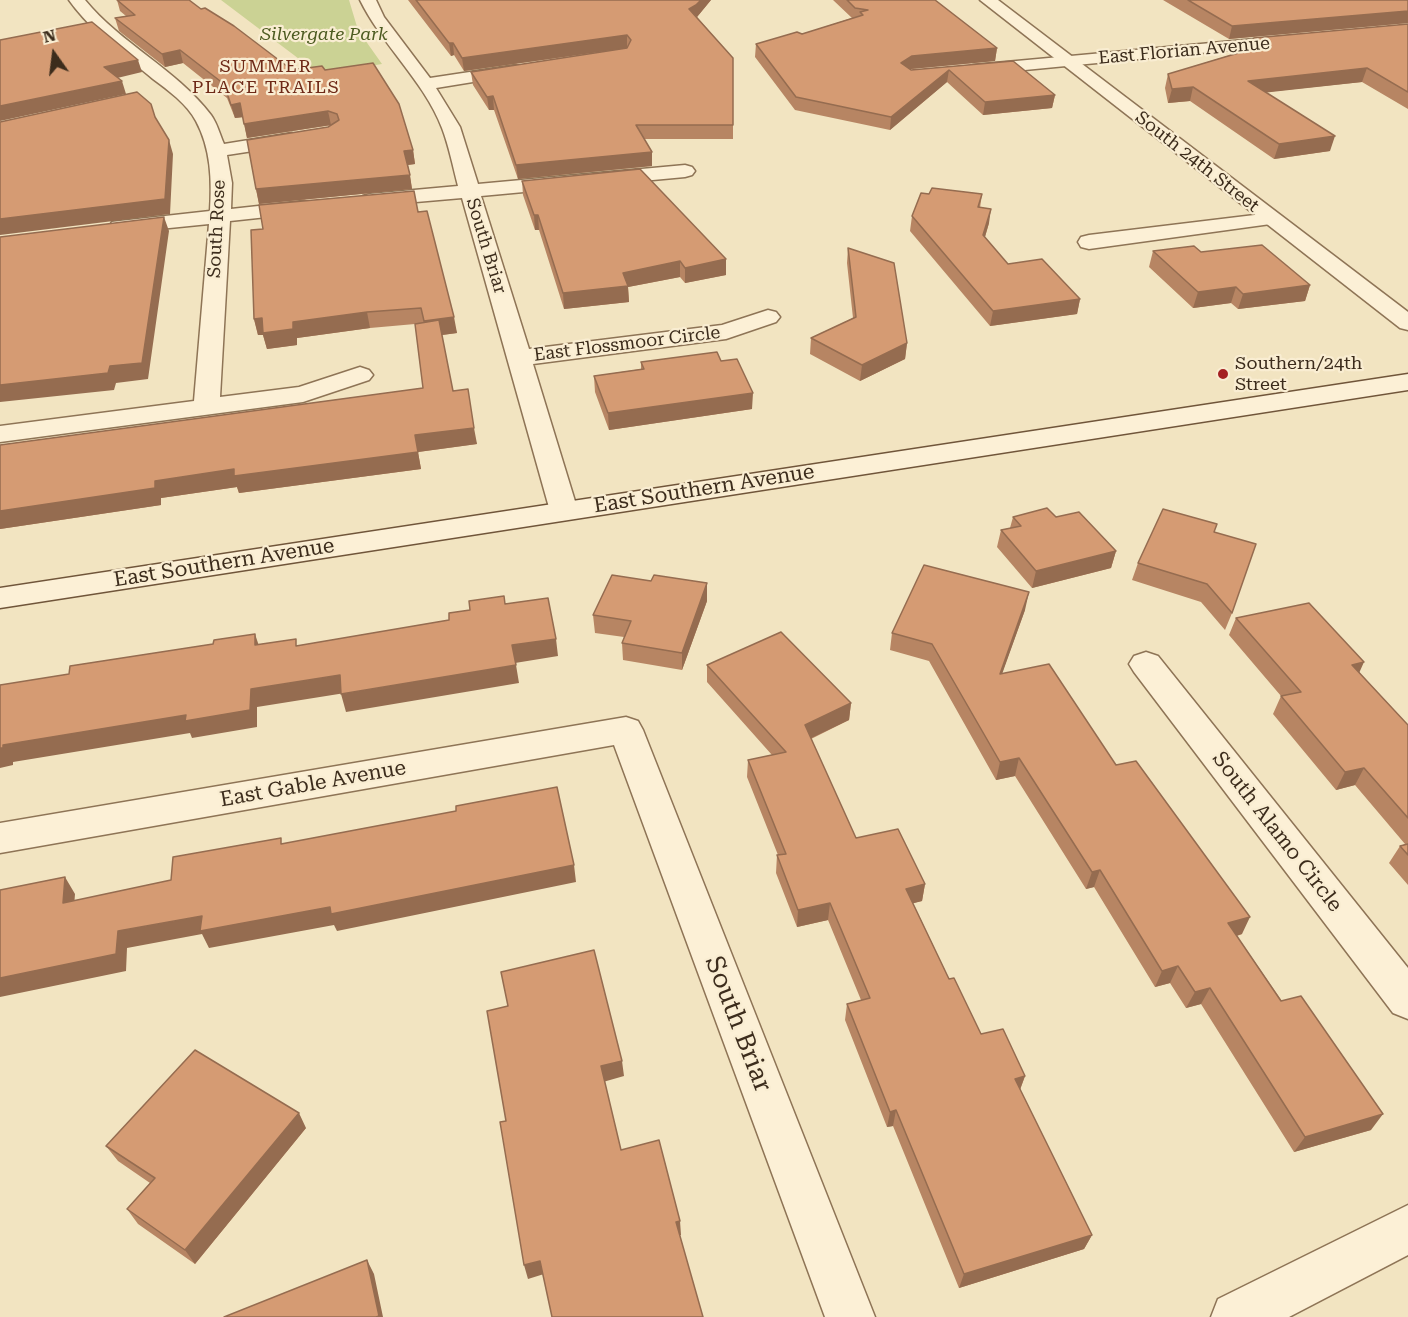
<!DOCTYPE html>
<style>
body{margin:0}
#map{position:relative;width:1408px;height:1317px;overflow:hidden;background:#f2e4c1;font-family:"Roboto Serif",serif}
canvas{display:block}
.north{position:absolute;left:24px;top:24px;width:60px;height:60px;-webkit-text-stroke:4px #f9edd2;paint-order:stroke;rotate:346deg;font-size:16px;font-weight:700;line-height:24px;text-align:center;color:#3c2c1c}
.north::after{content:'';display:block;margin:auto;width:21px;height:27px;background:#3c2c1c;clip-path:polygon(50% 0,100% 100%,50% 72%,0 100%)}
</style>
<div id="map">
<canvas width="1408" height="1317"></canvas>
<div class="north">N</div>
</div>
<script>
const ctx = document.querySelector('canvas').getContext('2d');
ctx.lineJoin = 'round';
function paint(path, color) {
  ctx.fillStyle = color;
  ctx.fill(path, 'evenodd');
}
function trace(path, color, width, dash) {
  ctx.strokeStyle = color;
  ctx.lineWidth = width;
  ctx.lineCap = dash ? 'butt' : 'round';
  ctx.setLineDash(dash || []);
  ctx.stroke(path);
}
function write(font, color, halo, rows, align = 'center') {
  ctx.font = font + ' "Roboto Serif",serif';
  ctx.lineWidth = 4.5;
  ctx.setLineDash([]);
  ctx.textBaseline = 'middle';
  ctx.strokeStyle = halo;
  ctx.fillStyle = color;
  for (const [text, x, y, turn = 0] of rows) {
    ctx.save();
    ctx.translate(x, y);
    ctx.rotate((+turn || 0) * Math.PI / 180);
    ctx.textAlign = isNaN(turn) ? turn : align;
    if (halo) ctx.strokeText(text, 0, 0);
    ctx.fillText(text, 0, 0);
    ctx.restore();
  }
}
const green = new Path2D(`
 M221 0H349L358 30 382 64 319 74Z`);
const minor = new Path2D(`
 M69 0H85C121 44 176 69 211 115 217 123 220 135 224 144L292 133 301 139 292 145 227 155 232 183 231 209 304 201 311 203 314 207 311 211 304 213 230 221 220 397 299 387 360 367 369 370 373 375 369 380 303 402 0 442V426L194 401 209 224 120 233 112 232 109 227 112 222 120 221 210 211C212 180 211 149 196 121 187 104 168 90 153 79 123 54 92 32 69 0Z
 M360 0H376L384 17 430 78 516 65 525 70 516 75 436 88 460 127 478 184 685 165 692 167 695 171 692 175 685 177 481 196 529 349 722 325 768 310 776 312 780 317 776 322 726 339 533 364 578 511 574 517 564 520 554 517 550 511 462 198 370 206 363 204 360 200 363 196 370 194 458 186C453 167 449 146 442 128 424 81 382 45 360 0Z
 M1298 35 1306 40 1304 43 973 75 964 70 973 65Z
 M1271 213 1278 215 1282 219 1278 223 1089 249 1081 247 1078 242 1081 237 1089 235Z
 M1146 652 1158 656 1408 968V1019L1393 1013 1134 672 1129 664 1134 656Z
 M626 717 638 721 643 730 875 1317H825L614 745 0 853V823Z
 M1408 1205V1255L1289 1317H1211L1218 1299Z`);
const tertiary = new Path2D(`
 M980 0H998L1408 312V330L1400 328Z`);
const secondary = new Path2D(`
 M1408 374V390L0 608V588Z`);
const wall = new Path2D(`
 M117 0 201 9 292 70H325L413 150 415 164 408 165 412 189 259 204 256 189 332 125 247 138 243 117 235 118 227 98 183 63 165 67 119 31 115 18 126 16 120 11Z
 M408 0H711L697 17 733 58V139H644L652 152V166L518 179 494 110H489L473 85 471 72 607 51 464 71 454 55 451 56Z
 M833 0H935L997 48 995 61 910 69 911 70 1013 61 1055 95 1052 108 983 115 947 82 890 130 795 110 755 57 756 44 802 34 852 18Z
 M1163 0H1408V23L1229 39Z
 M1408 24V109L1362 82 1266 92 1330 151 1274 159 1190 101 1168 103 1165 88 1168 74 1250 49 1254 38Z
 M522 181 726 259V275L685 283 680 277 628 287 629 302 564 309 539 230H535L523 195Z
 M929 194H982L980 208 989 223 985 237 1008 264 1080 299 1077 314 990 326 910 231 912 216Z
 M418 212 457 333 442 335 453 391 477 444 418 452 421 469 239 493 237 487 161 498V505L0 529V445L423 388 415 324 370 328 297 338V345L267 349 263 335H258L254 319Z
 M848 248 907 343 905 359 860 381 810 354 811 338 853 318 847 263Z
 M1153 251 1201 252 1310 285 1305 301 1238 309 1231 303 1193 308 1149 267Z
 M721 361 752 409 609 430 595 392 594 376 641 369V362Z
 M1013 517H1056L1116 551 1111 568 1032 588 997 547 1001 530 1010 528Z
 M1214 532 1232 613 1225 630 1201 602 1132 580 1138 563Z
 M651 581 707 583V601L682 670 623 660 622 643 624 637 595 633 593 615Z
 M1025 610 1002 673 1116 765 1242 934 1237 936 1371 1130 1294 1152 1201 1004 1186 1008 1170 983 1155 987 1094 887 1086 889 1015 776 996 780 929 661 890 650 892 633Z
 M1236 618 1359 672 1408 725V885L1389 863 1400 846 1405 844 1355 785 1336 790 1273 714 1281 696 1229 635Z
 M707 665 851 703 849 720 811 739 856 838 925 884 922 901 913 903 949 979 981 1034 1025 1076 1020 1090 1092 1235 1084 1249 959 1288 893 1126 887 1127 845 1020 847 1004 861 1000 828 920 797 927 776 873 777 855H778L747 777 748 760 772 755 707 682Z
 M306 1128 195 1264 138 1224 127 1209 150 1183 118 1161 106 1146Z`);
const shadedWall = new Path2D(`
 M701 0H711L697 17 689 9Z
 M1408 11V23L1229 39 1232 26Z
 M627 35V48L464 71 462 58Z
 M449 43H453L454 55 451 56Z
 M997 48 995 61 911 69 900 75 901 63 912 56Z
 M180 50 183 63 165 67 162 54Z
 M138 60 142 72 109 80 104 67Z
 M1367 68 1362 82 1244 95 1248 81Z
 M949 70 947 82 890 130 891 117Z
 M122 81 126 94 0 121V106Z
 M1193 87 1190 101 1168 103 1172 89Z
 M1055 95 1052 108 983 115 985 102Z
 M493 96 494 110H489L487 97Z
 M240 103 244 117 235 118 231 105Z
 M328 111 331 125 247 138 244 124Z
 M1335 136 1330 151 1274 159 1279 144Z
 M169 140 173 154 170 214 0 235V219Z
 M413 150 415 164 407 165 404 151Z
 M652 152V166L518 179 516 165Z
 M410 175 412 189 259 204 256 189Z
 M991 209 989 223 981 250 983 235Z
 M534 215H538L539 230H535Z
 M164 217 169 231 148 379 116 383 114 390 0 402V385L110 366Z
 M726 259V275L685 283V268Z
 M680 261V277L628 287 629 302 564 309 563 293 623 273Z
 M1310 285 1305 301 1238 309 1243 294Z
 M1236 287 1231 303 1193 308 1198 292Z
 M1080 299 1077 314 990 326 993 311Z
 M367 312 370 328 297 338V345L267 349 263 335H258L254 319 262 318 293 322Z
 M454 317 457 333 427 337 424 321Z
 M907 343 905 359 860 381 862 365Z
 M753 393 752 409 609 430 608 413Z
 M474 428 477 444 418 452 421 469 239 493 237 487 161 498V505L0 529V511L155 481 415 435Z
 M1116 551 1111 568 1032 588 1036 571Z
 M707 583V601L682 670V653Z
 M1029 592 1025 610 996 691 1000 674Z
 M255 634 261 652 255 645Z
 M556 639 558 656 515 663 512 645Z
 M1364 662 1356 680 1352 665Z
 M516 665 519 683 346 712 341 694Z
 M340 675 345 693 257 707V727L192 738 190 733 13 762V765L0 768V748L3 745 251 689Z
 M851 703 849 720 803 742 805 725Z
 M1019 758 1015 776 996 780 1000 762Z
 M1364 768 1355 785 1336 790 1345 772Z
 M574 865 576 882 337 931 334 925 209 948 202 934 127 948 126 971 0 997V978L118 931 202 916 330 907Z
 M1100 870 1094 887 1086 889 1092 872Z
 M65 877 75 894 73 920 63 903Z
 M925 884 922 901 903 906 906 889Z
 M830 903 828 920 797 927 798 910Z
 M1250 917 1242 934 1220 940 1228 923Z
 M1178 966 1170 983 1155 987 1162 971Z
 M1210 988 1201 1004 1186 1008 1195 992Z
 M622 1061 624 1076 603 1082 601 1066Z
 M1025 1076 1019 1092 1015 1079Z
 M896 1110 893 1126 887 1127 890 1112Z
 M299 1113 306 1128 195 1264 185 1250Z
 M1383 1114 1371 1130 1294 1152 1305 1137Z
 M680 1221 681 1235 676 1236V1222Z
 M1092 1235 1084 1249 959 1288 964 1274Z
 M367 1260 374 1274 383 1317H376Z
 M540 1261 544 1274 528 1279 524 1265Z`);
const building = new Path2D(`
 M117 0H189L201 9 205 8 234 26 292 70 322 66 325 70 373 63 399 104 413 150 404 151 410 175 256 189 247 140 328 127 339 120 337 114 328 111 244 124 240 103 231 105 224 84 180 50 162 54 115 18 135 15Z
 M416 0H701L696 5 689 9 733 58V125H636L652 152 516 165 493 96 487 97 471 72 627 48 631 40 627 35 462 58 453 43H449Z
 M847 0H935L997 48 912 56 901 63 911 70 1013 61 1055 95 985 102 949 70 891 117 796 97 756 44 797 32 802 34 863 15 860 12 868 10 855 8Z
 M1188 0H1408V11L1232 26Z
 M92 22 138 60 104 67 122 81 0 106V40Z
 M1408 24V92L1367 68 1248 81 1335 136 1279 144 1193 87 1172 89 1168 74 1265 45 1254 38Z
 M137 92 151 104 155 117 169 140 165 199 0 219V122Z
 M640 169 726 259 685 268 680 261 623 273 628 286 563 293 538 215H534L522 181Z
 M932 188 982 194 978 207 991 209 983 235 1008 264 1042 259 1080 299 993 311 912 216 921 193 929 194Z
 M414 191 418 212 427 211 454 317 424 321 421 308 367 312 293 322V329L263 333 262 318 254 319 251 230 263 229 259 205Z
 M164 217 142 363 110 366 108 373 0 385V237Z
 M1262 245 1310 285 1243 294 1236 287 1198 292 1153 251 1194 246 1201 252Z
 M848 248 894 263 907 343 862 365 811 338 856 317Z
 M439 320 453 391 468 389 474 428 415 435 418 452 234 476V469L155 481V488L0 511V445L423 388 415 324Z
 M717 352 721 361 737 359 753 393 608 413 594 376 644 369 641 362Z
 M1047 508 1056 517 1079 512 1116 551 1036 571 1001 530 1021 526 1013 517Z
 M1163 509 1217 524 1214 532 1256 544 1232 613 1207 584 1138 563Z
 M924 565 1029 592 1000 674 1049 664 1116 765 1136 761 1250 917 1228 923 1281 1001 1301 996 1383 1114 1305 1137 1210 988 1195 992 1178 966 1162 971 1100 870 1092 872 1019 758 1000 762 932 644 892 633Z
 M612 575 651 581 654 575 707 583 682 653 622 643 631 621 593 615Z
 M504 596 505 604 548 598 556 639 512 645 516 665 341 694 340 675 251 689 250 710 185 721 186 715 3 745V748H0V685L69 674 70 666 213 644 214 640 255 634V645L296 639V646L449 620V613L470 610 469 601Z
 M1309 603 1364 662 1352 665 1408 725V818L1364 768 1345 772 1281 696 1301 692 1236 618Z
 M781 632 851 703 805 725 856 838 898 829 925 884 906 889 949 979 954 978 981 1034 1003 1029 1025 1076 1015 1079 1092 1235 964 1274 896 1110 890 1112 847 1004 870 998 830 903 798 910 777 855 786 854 748 760 786 752 707 665Z
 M557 787 574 865 331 914 330 907 200 931 202 916 118 931 116 954 0 978V890L65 877 63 903 171 880 173 857 281 838V844L456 811V806Z
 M1408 844V855L1400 846Z
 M594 950 622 1061 601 1066 621 1150 659 1140 680 1221 676 1222 703 1317H552L540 1261 524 1265 500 1122 506 1121 487 1011 508 1006 501 972Z
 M195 1050 299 1113 185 1250 127 1209 155 1178 106 1146Z
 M367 1260 379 1316 376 1317H224Z`);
const markers = [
 [1223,374,6,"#a42021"]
];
const farParknames = [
 ["Silvergate Park",324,35]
];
const farStreetnames = [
 ["East Florian Avenue",1184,51,-5],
 ["South 24th Street",1197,162,38],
 ["South Rose",217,229,-87],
 ["South Briar",486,246,73],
 ["East Flossmoor Circle",627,344,-7]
];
const farNeighbourhoodnames = [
 ["SUMMER",266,67],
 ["PLACE TRAILS",266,88]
];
const farPoinames = [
 ["Southern/24th",1235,364],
 ["Street",1235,385]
];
const streetNames = [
 ["East Southern Avenue",704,489,-9],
 ["East Southern Avenue",224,563,-9],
 ["East Gable Avenue",313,784,-10],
 ["South Alamo Circle",1277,832,52]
];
const nearStreetnames = [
 ["South Briar",738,1024,69]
];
paint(green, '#cbd294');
trace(minor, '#8e7456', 3);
trace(tertiary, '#8e7456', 3);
trace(secondary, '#70553a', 3);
paint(minor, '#fcf0d6');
paint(tertiary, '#fcf0d6');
paint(secondary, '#fcf0d6');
paint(wall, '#b78563');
paint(shadedWall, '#956c50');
paint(building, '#d59b73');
trace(building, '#956c50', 1.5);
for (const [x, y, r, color] of markers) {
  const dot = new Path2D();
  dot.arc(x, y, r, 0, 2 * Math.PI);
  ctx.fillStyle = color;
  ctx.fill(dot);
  trace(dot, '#f9edd2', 2);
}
write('italic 18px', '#4d5b21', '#f9edd2', farParknames);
write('18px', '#3c2c1c', '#f9edd2', farStreetnames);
ctx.letterSpacing = '1.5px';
write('18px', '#6e2917', '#f9edd2', farNeighbourhoodnames);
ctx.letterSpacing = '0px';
write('18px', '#3c2c1c', '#f9edd2', farPoinames, 'left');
write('21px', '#3c2c1c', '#f9edd2', streetNames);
write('26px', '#3c2c1c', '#f9edd2', nearStreetnames);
</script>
